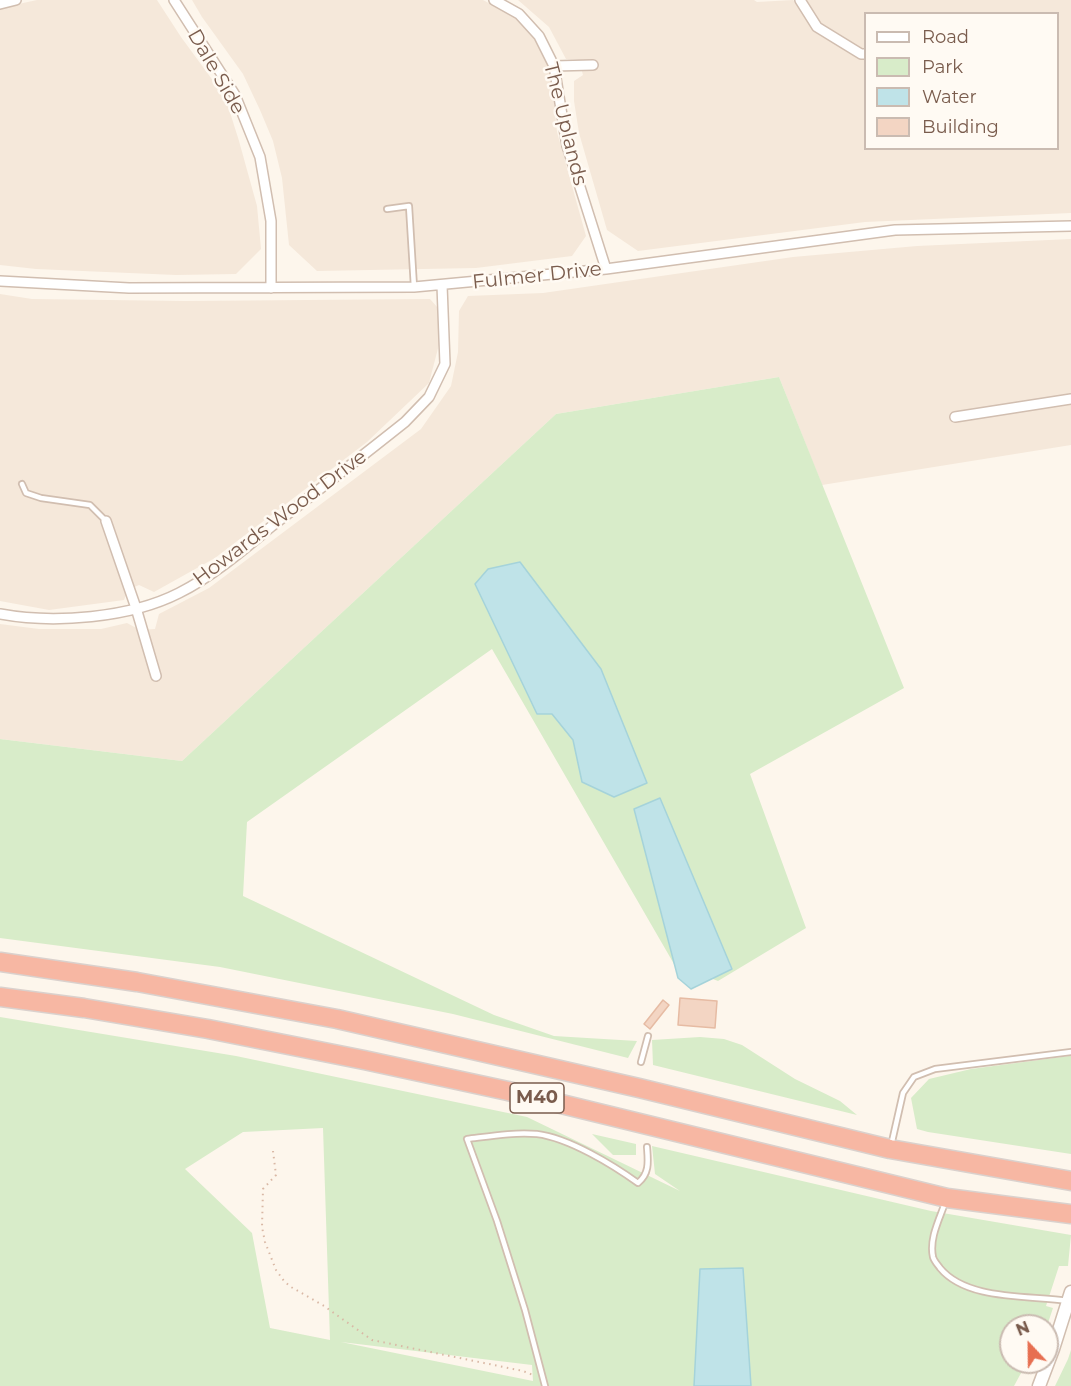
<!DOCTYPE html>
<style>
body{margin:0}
#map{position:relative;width:1071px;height:1386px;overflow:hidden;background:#fdf6ec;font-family:Montserrat,sans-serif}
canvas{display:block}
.legend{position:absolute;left:864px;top:12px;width:195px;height:138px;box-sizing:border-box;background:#fffaf3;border:2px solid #cabbb1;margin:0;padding:8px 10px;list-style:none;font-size:18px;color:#7a5c4d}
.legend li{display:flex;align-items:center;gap:12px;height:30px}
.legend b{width:30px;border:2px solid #cabbb1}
.north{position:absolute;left:999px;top:1314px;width:60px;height:60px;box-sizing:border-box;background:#fffaf3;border:2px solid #cabbb1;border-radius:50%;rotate:338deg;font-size:16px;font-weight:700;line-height:24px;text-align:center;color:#7a5c4d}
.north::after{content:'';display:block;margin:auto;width:21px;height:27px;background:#e76f51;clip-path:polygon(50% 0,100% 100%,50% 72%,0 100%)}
</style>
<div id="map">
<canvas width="1071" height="1386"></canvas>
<ul class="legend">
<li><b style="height:8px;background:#fff"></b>Road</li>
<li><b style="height:16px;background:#d8ecc9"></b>Park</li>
<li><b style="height:16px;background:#bfe3e8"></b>Water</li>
<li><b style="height:16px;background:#f3d5c3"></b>Building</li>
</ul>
<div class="north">N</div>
</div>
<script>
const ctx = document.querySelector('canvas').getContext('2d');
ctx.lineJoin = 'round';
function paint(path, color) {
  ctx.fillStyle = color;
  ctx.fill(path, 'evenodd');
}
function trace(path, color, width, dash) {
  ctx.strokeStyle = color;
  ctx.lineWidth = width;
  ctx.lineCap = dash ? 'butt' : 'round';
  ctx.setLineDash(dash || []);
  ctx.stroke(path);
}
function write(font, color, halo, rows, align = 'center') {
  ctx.font = font + ' Montserrat,sans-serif';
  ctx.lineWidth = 5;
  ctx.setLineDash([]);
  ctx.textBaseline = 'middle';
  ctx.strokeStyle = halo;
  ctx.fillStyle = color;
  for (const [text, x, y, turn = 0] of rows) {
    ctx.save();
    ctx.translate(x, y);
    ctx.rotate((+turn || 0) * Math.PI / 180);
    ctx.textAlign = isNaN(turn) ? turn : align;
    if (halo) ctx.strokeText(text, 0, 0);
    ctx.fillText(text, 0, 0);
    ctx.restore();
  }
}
const residential = new Path2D(`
 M37 0H157L181 37 211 78 228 106 239 141 257 206 261 249 236 274 176 275 36 269 0 265V8Z
 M192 0H483L515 17 539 40 550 65 557 132 586 236 572 256 476 268 317 271 289 245 282 178 273 141 260 110 243 74 202 17Z
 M518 0H754L757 2 793 0 797 3 800 0H1071V213L865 222 638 251 607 230 579 133 574 101V81L583 75 579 60 566 59 549 27ZM866 14H1058V148H866Z
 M1071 239V445L822 485 779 377 556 414 182 761 0 739V624L39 629H101L127 623 140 630 155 629 159 614 209 588 421 429 451 386 458 352 459 311 468 296 543 293 793 257 917 246Z
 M0 294 32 299 185 301 430 299 438 308 442 333 429 383 367 442 215 558 154 592 139 585 128 590 124 600 49 610 0 601Z`);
const green = new Path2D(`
 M779 377 904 688 750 774 806 928 718 981 674 964 492 649 247 822 243 896 494 1015 554 1036 637 1041 628 1058 453 1014 220 967 0 938V739L182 761 556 414Z
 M0 1017 236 1056 527 1117 680 1191 655 1174 652 1146 931 1211 1071 1235 1068 1266H1059L1046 1306 1053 1308 1047 1326H1011V1362H1027L1014 1386H0ZM323 1128 330 1340 270 1328 252 1233 185 1169 243 1132ZM341 1342 532 1365 533 1381Z
 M700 1037 724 1039 742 1045 795 1079 840 1101 857 1115 653 1065 652 1040Z
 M1069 1056H1071V1154L928 1132 917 1129 911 1098 929 1079 971 1069Z
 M592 1134 636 1144V1155H613Z
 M1071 1350V1386H1055L1068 1359Z`);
const water = new Path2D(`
 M520 562 601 669 647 783 614 797 582 782 573 740 552 714H537L475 584 488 569Z
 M660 798 732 969 691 989 678 978 634 809Z
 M743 1268 751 1386H694L700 1269Z`);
const building = new Path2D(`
 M680 998 717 1001 715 1028 678 1025Z
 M663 1000 669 1005 650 1029 644 1024Z`);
const path = new Path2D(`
 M273 1151 276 1175 263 1189 262 1227 265 1242 276 1270 284 1281 291 1287 324 1306 372 1340 523 1371 533 1375`);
const service = new Path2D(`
 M387 209 409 206 414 287
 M22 484 26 493 41 498 90 505 105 520
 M641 1062 648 1036
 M891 1146 903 1093 914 1077 935 1069 1071 1052
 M945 1203C939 1220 929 1239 933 1257 934 1261 938 1265 940 1268 967 1301 1030 1295 1068 1301
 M545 1386 525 1310 497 1221 467 1139C491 1136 514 1132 537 1134 569 1138 613 1165 638 1183 650 1173 648 1161 647 1147`);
const minor = new Path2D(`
 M174 0 235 95 260 157 271 221V288
 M494 0 519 14 539 36 554 66 567 146 606 269
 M800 0 817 27 861 54H866
 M0 4 16 0
 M554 66 593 65
 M0 281 129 288 414 287 606 269 895 230 1071 226
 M955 417 1071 399
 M106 521 136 608 156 676
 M0 614C54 624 130 618 179 593 213 576 243 550 272 526 316 492 361 457 405 422L429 397 445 364 442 285`);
const tertiary = new Path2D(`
 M1039 1386 1053 1349 1071 1292`);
const motorway = new Path2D(`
 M0 962 137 982 337 1019 639 1088 890 1149 1071 1181
 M0 997 84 1008 208 1029 364 1060 508 1091 947 1198 1071 1214`);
const shields = [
 [537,1098,54]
];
const shieldNames = [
 ["M40",537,1098]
];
const streetNames = [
 ["Dale Side",216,72,60],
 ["The Uplands",565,124,76],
 ["Fulmer Drive",537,276,-6],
 ["Howards Wood Drive",280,518,-37]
];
paint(residential, '#f5e8da');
paint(green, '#d8ecc9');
paint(water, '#bfe3e8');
trace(water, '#a5d3da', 1.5);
paint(building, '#f3d5c3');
trace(building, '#e6bba3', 1.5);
trace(service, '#d1beb0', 8);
trace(minor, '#d1beb0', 12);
trace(tertiary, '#d1beb0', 15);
trace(motorway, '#dad1cd', 21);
trace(path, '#d9b8a5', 2, [1.5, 4.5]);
trace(service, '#fff', 4.5);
trace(minor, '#fff', 9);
trace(tertiary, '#fff', 12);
trace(motorway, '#f7b7a3', 18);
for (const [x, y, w] of shields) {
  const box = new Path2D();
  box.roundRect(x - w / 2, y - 15, w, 30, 4.5);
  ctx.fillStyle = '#fffaf3';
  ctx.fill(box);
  trace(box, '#7a5c4d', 1.5);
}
write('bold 18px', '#7a5c4d', null, shieldNames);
write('20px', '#7a5c4d', '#fffaf3', streetNames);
</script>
